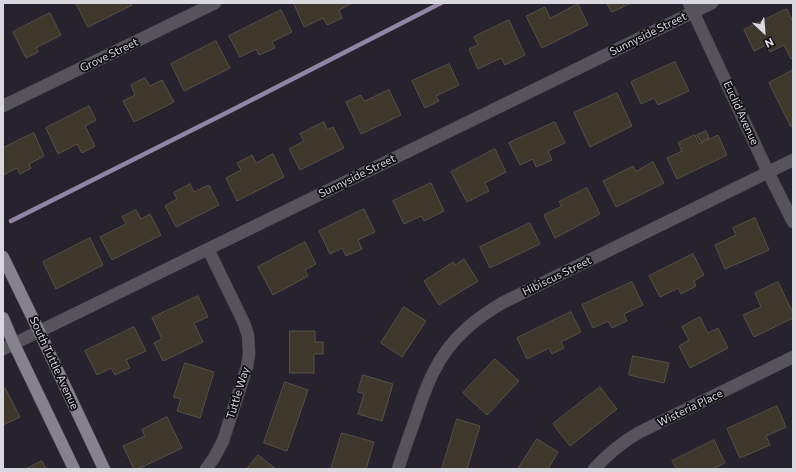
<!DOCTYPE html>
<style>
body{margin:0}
#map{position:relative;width:796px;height:472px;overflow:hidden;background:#27232e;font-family:Commissioner,sans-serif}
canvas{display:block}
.frame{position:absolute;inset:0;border:4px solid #dad8df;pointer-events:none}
.north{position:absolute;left:744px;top:12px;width:40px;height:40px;-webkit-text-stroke:3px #0f0e12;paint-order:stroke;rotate:154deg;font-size:11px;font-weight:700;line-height:16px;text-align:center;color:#dad8df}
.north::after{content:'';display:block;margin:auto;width:14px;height:18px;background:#dad8df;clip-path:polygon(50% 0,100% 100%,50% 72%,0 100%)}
</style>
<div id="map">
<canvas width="796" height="472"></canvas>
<div class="frame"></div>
<div class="north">N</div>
</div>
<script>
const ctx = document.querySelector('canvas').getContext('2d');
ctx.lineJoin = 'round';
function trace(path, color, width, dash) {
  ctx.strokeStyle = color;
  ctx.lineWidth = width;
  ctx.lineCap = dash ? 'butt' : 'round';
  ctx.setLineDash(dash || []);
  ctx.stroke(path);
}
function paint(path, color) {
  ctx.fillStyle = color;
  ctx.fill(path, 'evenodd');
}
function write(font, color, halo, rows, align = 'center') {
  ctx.font = font + ' Commissioner,sans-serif';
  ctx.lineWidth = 3.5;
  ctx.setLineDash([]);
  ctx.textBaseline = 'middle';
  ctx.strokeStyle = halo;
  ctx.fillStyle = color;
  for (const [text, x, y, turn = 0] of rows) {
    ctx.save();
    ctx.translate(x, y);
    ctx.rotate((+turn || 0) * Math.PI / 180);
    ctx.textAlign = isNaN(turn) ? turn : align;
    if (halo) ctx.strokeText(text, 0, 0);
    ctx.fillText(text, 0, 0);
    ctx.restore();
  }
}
const stream = new Path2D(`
 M11 221 232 110 441 3`);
const building = new Path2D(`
 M76 3H131L132 5 88 27Z
 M295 3H352L339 10 342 18 327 25 323 18 304 27 294 4Z
 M607 3H631L612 12Z
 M578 4 588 25 542 48 526 16 545 7 550 18Z
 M787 9 793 22V57L791 59 784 45 770 52 766 45 754 51 744 30Z
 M281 10 292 32 272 42 275 48 259 55 256 49 240 57 229 36Z
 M50 13 61 35 36 48 38 52 26 58 13 32Z
 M509 20 525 55 505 65 501 58 478 69 469 49 478 45 474 37Z
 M216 41 230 68 184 91 171 64Z
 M675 62 689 91 658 105 654 98 641 104 631 82Z
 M449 64 459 85 436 96 439 101 425 108 412 81Z
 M793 70V126L791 127 769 83Z
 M145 78 150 86 162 80 174 102 134 122 123 101 135 95 131 85Z
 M389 90 401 115 361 134 346 102 361 95 364 101Z
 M617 93 632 126 590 147 574 113Z
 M89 106 96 120 85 126 95 146 82 153 77 144 58 154 46 128Z
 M324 122 327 130 333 127 344 148 300 170 289 149 304 141 300 134Z
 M555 122 565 143 548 151 552 160 536 167 533 159 520 165 509 143Z
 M706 131 709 138 701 142 697 135Z
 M34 133 44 156 29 164 31 168 20 174 17 168 3 175V148Z
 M695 135 699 144 718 135 727 155 677 179 667 158 682 151 678 143Z
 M495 149 506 172 485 183 489 191 467 202 451 172Z
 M273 154 284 177 237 201 226 178 241 170 237 163 252 155 256 163Z
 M653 162 664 183 616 207 603 181 633 166 636 171Z
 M431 183 444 211 424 221 421 216 404 224 393 201Z
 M190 184 194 192 209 185 219 205 176 227 165 206 177 199 174 193Z
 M587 188 600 214 555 238 544 215 562 206 559 202Z
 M364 209 375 232 358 240 362 249 346 256 342 248 330 254 319 231Z
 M136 210 141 219 150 214 161 235 112 260 100 237 126 224 122 217Z
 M755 218 769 250 725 269 715 245 736 235 733 228Z
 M530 223 540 244 490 268 480 247Z
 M90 238 103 265 56 289 43 262Z
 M305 242 316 264 305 270 308 276 273 295 258 267Z
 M693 254 704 275 694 281 696 286 681 294 678 288 660 297 649 276Z
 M464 259 478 281 439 305 424 281 453 262 455 265Z
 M632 282 643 305 624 314 627 321 612 328 608 321 593 328 582 305Z
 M778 282 793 313V318L754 337 743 315 761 307 755 293Z
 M198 296 208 317 194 323 203 342 163 361 154 343 162 339 152 318Z
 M404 307 426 321 402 357 381 343Z
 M571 312 581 332 561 342 564 348 552 354 549 348 527 359 517 338Z
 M700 317 708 333 718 328 728 348 690 368 679 346 689 340 682 327Z
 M134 327 146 351 126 360 130 368 115 375 111 368 97 375 85 351Z
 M290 331H315V342H323V354H314V373H290Z
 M633 356 669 363 664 383 629 375Z
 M495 359 519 381 487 415 463 393Z
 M185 363 214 372 200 418 177 411 181 399 174 397Z
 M363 375 393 384 382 421 358 414 364 394 358 392Z
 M285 382 308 390 287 451 264 443Z
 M600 387 617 409 570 446 553 424Z
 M5 388 20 417 3 425V389Z
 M777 406 786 427 766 436 770 445 740 458 727 429Z
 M167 417 182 448 138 469H134L123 446 145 436 142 430Z
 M457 419 480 426 467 469H442Z
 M342 433 374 442 366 469H331Z
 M537 439 558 452 548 469H518Z
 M714 440 725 463 713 469H677L672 461Z
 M258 455 276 469H247Z
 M42 461 46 469H26Z`);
const minor = new Path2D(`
 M689 3 768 172 793 222
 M3 106 215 3
 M3 349 208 249 712 3
 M206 469 214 458 223 441 247 367 249 354 248 335 244 323 208 249
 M398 469C403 453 409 436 415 420 426 386 437 355 465 330 476 319 489 311 502 303L793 160
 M594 469C607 455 621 443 638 433L793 357`);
const major = new Path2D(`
 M3 257 39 331 104 469
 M3 318 14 344 74 469`);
const streetNames = [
 ["Sunnyside Street",648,34,-26],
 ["Grove Street",109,55,-26],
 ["Euclid Avenue",741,113,65],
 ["Sunnyside Street",357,176,-26],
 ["Hibiscus Street",557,276,-26],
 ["South Tuttle Avenue",54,363,65],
 ["Tuttle Way",238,393,-73],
 ["Wisteria Place",690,408,-26]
];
trace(stream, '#9185a6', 4.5);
paint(building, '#3d372c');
trace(building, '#575146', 1);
trace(minor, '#44404a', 13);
trace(major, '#44404a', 13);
trace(minor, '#56545a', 12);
trace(major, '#86828d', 12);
write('11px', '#dad8df', '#0f0e12', streetNames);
</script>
